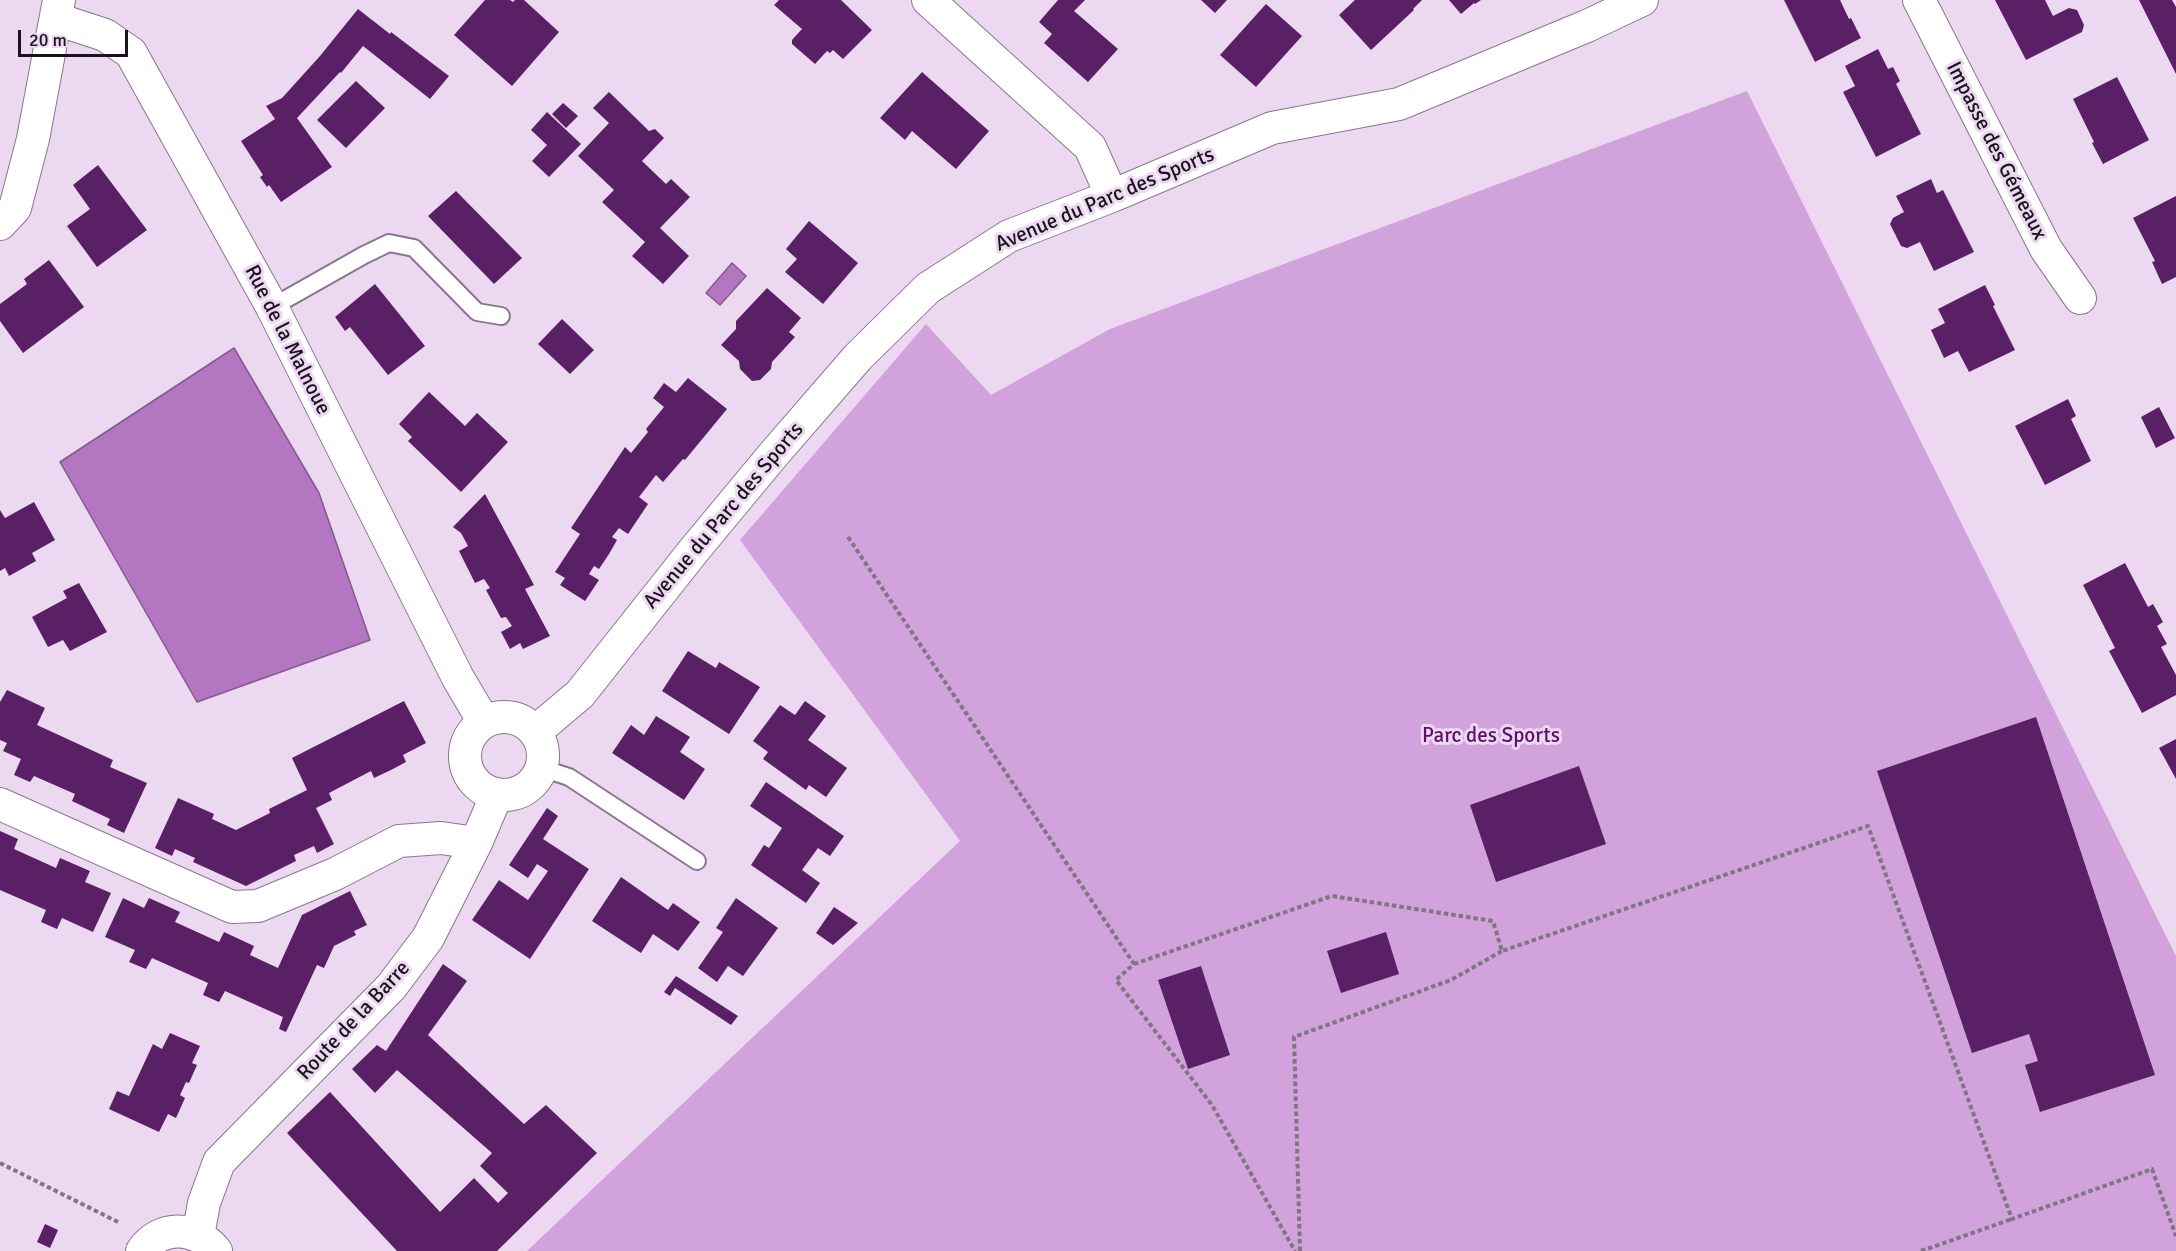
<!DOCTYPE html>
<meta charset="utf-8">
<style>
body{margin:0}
#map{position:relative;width:2176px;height:1251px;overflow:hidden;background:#edd8f1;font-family:Signika,sans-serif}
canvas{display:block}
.scale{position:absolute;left:18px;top:30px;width:110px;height:27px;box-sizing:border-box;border:3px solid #1a131c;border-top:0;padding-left:8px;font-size:18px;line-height:21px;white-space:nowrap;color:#1a131c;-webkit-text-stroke:4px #edd8f1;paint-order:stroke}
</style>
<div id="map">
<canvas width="2176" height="1251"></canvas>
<div class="scale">20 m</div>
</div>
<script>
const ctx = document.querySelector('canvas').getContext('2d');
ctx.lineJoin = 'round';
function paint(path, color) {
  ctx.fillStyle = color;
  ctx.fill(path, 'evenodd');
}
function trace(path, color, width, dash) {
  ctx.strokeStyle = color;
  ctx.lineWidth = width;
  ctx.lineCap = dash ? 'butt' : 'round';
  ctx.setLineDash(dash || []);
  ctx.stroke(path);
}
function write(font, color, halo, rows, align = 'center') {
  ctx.font = font + ' Signika,sans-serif';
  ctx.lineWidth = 6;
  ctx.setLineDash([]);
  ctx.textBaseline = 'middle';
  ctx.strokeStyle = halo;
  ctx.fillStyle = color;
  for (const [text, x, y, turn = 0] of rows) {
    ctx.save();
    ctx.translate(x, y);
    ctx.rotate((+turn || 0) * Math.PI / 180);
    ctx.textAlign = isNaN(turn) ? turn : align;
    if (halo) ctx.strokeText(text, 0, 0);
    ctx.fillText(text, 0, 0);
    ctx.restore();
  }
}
const green = new Path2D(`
 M1747 91 2176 956V1251H527L960 841 740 540 926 324 991 395 1110 329Z`);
const water = new Path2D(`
 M732 263 746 276 720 305 706 293Z
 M234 348 319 493 370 640 197 702 60 462Z`);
const building = new Path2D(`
 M485 0H510L513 2 515 0H524L559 32 512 86 454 35Z
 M779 0H841L872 30 843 59 833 50 830 53 827 51 815 64 792 44V40L802 29 774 5Z
 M1058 0H1085L1074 11 1118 49 1088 82 1044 43 1052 34 1039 22Z
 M1201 0H1227L1215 13Z
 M1355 0H1422L1413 9 1414 10 1371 50 1339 15Z
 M1449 0H1481L1475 4 1474 3 1461 14Z
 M1784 0H1840L1849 19 1851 18 1861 38 1815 62Z
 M1995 0H2045L2053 16 2069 8 2077 10 2084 25 2082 32 2026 60Z
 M2139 0H2172L2176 7V74Z
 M1266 4 1302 36 1256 87 1220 55Z
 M358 9 390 34 391 32 449 76 430 99 363 46 341 73 340 72 297 118 332 167 281 202 269 185 267 187 260 177 263 175 241 141 275 119 266 106 282 98 320 56Z
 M1878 49 1888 69 1893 67 1900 81 1896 84 1921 134 1876 157 1843 92 1855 86 1845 66Z
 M922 72 989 131 956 169 912 131 905 140 880 118Z
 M2117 77 2149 140 2103 164 2092 143 2094 142 2073 99Z
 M356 81 385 108 346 148 317 120Z
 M609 92 649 131 655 129 664 138 642 161 666 184 671 179 690 197 660 228 689 256 663 284 632 256 645 242 602 202 614 190 578 156 609 123 593 108Z
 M563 103 578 116 566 128 552 114Z
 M547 112 581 144 549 177 532 161 547 145 531 130Z
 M98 165 147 230 97 267 67 226 90 209 73 185Z
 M1931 179 1937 193 1943 190 1974 252 1934 271 1920 242 1907 248 1901 246 1890 224 1893 218 1904 212 1896 196Z
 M456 191 522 258 494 284 428 216Z
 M2176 196V277L2162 284 2152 262 2155 261 2133 218Z
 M809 221 858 263 823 304 785 272 797 259 786 249Z
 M49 260 84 307 23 353 0 321V304L27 284 24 279Z
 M375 284 425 346 388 375 350 327 345 331 335 317Z
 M1985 285 1995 305 1993 306 2015 350 1969 372 1958 351 1944 358 1931 330 1945 323 1938 309Z
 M767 288 801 318 789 332 795 337 772 362 771 369 760 380 752 381 740 369 739 361 721 345 736 329V321Z
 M562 319 594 350 570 374 538 344Z
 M688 378 727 409 685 460 683 459 663 482 656 475 639 497 648 504 628 534 619 528 612 537 617 540 609 554 599 569 594 566 589 574 599 580 585 601 560 585 565 578 555 572 580 534 571 528 625 447 631 453 648 432 646 429 664 407 653 398 664 383 676 392Z
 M429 392 465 426 477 413 508 442 461 492 408 441 412 437 399 424Z
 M2068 399 2076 416 2071 419 2091 461 2045 485 2015 426Z
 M2159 407 2175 438 2156 448 2141 417Z
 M485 494 534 585 525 589 550 636 523 649 520 643 510 649 501 632 512 626 506 617 501 618 486 590 490 588 484 579 475 583 459 551 468 546 461 533 453 527Z
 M34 502 55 540 32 553 36 561 9 576 5 568 0 571V510L5 518Z
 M2125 563 2148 607 2153 604 2163 622 2157 626 2167 644 2161 647 2176 675V695L2142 713 2109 651 2115 648 2083 585Z
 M79 583 107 632 70 651 63 640 48 647 32 617 67 598 63 591Z
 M688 651 716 668 719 662 760 687 729 734 662 691Z
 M7 690 45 708 37 725 113 760 110 767 147 783 124 833 107 825 110 819 72 801 75 794 34 776 30 782 14 775 21 759 3 751 7 743 0 740V702Z
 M404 701 426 743 403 755 406 762 391 770 374 778 371 771 329 793 332 800 316 808 334 844 317 853 314 846 294 855 296 861 246 886 193 862 195 858 175 849 172 856 155 848 178 798 214 814 212 819 236 830 270 813 269 809 307 790 292 758Z
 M805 701 826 716 808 740 847 768 826 797 809 785 806 790 763 759 768 752 753 741 780 705 795 715Z
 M656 716 690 737 680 752 705 769 684 800 612 753 631 725 644 735Z
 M2036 717 2155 1075 2040 1112 2025 1065 2038 1061 2029 1034 1972 1053 1877 771Z
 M2176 739V779L2159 748Z
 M1579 766 1606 844 1496 882 1470 805Z
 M766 782 844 836 830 856 818 848 802 870 820 883 806 903 751 865 764 845 769 848 782 828 750 806Z
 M547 808 558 816 543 839 589 869 530 959 472 920 499 880 528 900 548 871 537 864 528 878 509 865Z
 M0 831 18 839 14 849 56 868 60 858 90 871 85 882 111 893 93 932 62 918 57 929 41 922 46 910 0 890Z
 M621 877 668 910 673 903 700 922 678 951 653 934 641 953 592 921Z
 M350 891 367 925 354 931 356 935 334 946 324 968 317 965 286 1032 279 1029 283 1017 225 991 219 1002 203 995 208 983 152 958 146 969 129 962 135 950 105 937 123 898 144 908 149 898 180 912 175 922 219 942 224 932 254 946 250 955 278 968 302 915Z
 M736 898 778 928 743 976 728 966 717 982 698 968 723 932 716 928Z
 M834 907 858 923 833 945 816 933Z
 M1386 932 1399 974 1341 993 1327 951Z
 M443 964 467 981 428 1035 524 1124 546 1105 597 1153 497 1251H397L287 1133 330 1092 440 1212 474 1178 498 1203 508 1193 480 1166 492 1153 397 1070 375 1093 352 1069 377 1045 386 1051Z
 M1201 966 1230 1055 1188 1069 1158 980Z
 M676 976 738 1016 731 1025 675 988 670 996 664 992Z
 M170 1033 200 1046 192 1063 197 1065 189 1083 186 1082 180 1095 185 1098 176 1118 168 1114 159 1132 109 1109 117 1091 129 1096 153 1044 162 1049Z
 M45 1224 58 1230 50 1248 37 1242Z`);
const path = new Path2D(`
 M848 537 1134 964 1116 980 1212 1105 1295 1251
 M1134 964 1332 896 1493 921 1502 951 1868 826 2012 1219 2152 1169 2176 1236
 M0 1163 120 1223
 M1300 1251 1294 1037 1451 980 1502 951
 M1921 1251 2012 1219`);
const lane = new Path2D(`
 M272 307 364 255 389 243 414 248 477 312 501 316
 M541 768 569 777 697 861`);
const street = new Path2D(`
 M928 0 1090 147 1112 196
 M1919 0 2046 249 2080 298
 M56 19 105 35 131 53 272 307 458 678 484 722
 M0 224 15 208 33 139 59 0
 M465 756a39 39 0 1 1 78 0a39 39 0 1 1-78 0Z
 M535 732 580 694 695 549 773 455 858 357 928 288 1009 236 1112 196 1272 128 1399 104 1587 26 1642 0
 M0 804 232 907 258 906 335 874 399 841 441 838 476 843
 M198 1236 204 1203 219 1162 391 987 428 938 476 843 497 794
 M142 1251C161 1224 196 1226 216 1251`);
const streetNames = [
 ["Impasse des Gémeaux",1996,151,63],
 ["Avenue du Parc des Sports",1105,200,-23],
 ["Rue de la Malnoue",287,340,63],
 ["Avenue du Parc des Sports",724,516,-50],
 ["Route de la Barre",354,1021,-47]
];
const parkNames = [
 ["Parc des Sports",1491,736]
];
paint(green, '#d1a2dc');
paint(water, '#b376c1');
trace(water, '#855890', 1.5);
paint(building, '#592065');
trace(lane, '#89768d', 20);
trace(street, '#89768d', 34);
trace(path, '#817484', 4, [4.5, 3]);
trace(lane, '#fff', 16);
trace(street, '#fff', 32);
write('21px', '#1a131c', '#edd8f1', streetNames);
write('21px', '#5d0e6c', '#edd8f1', parkNames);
</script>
